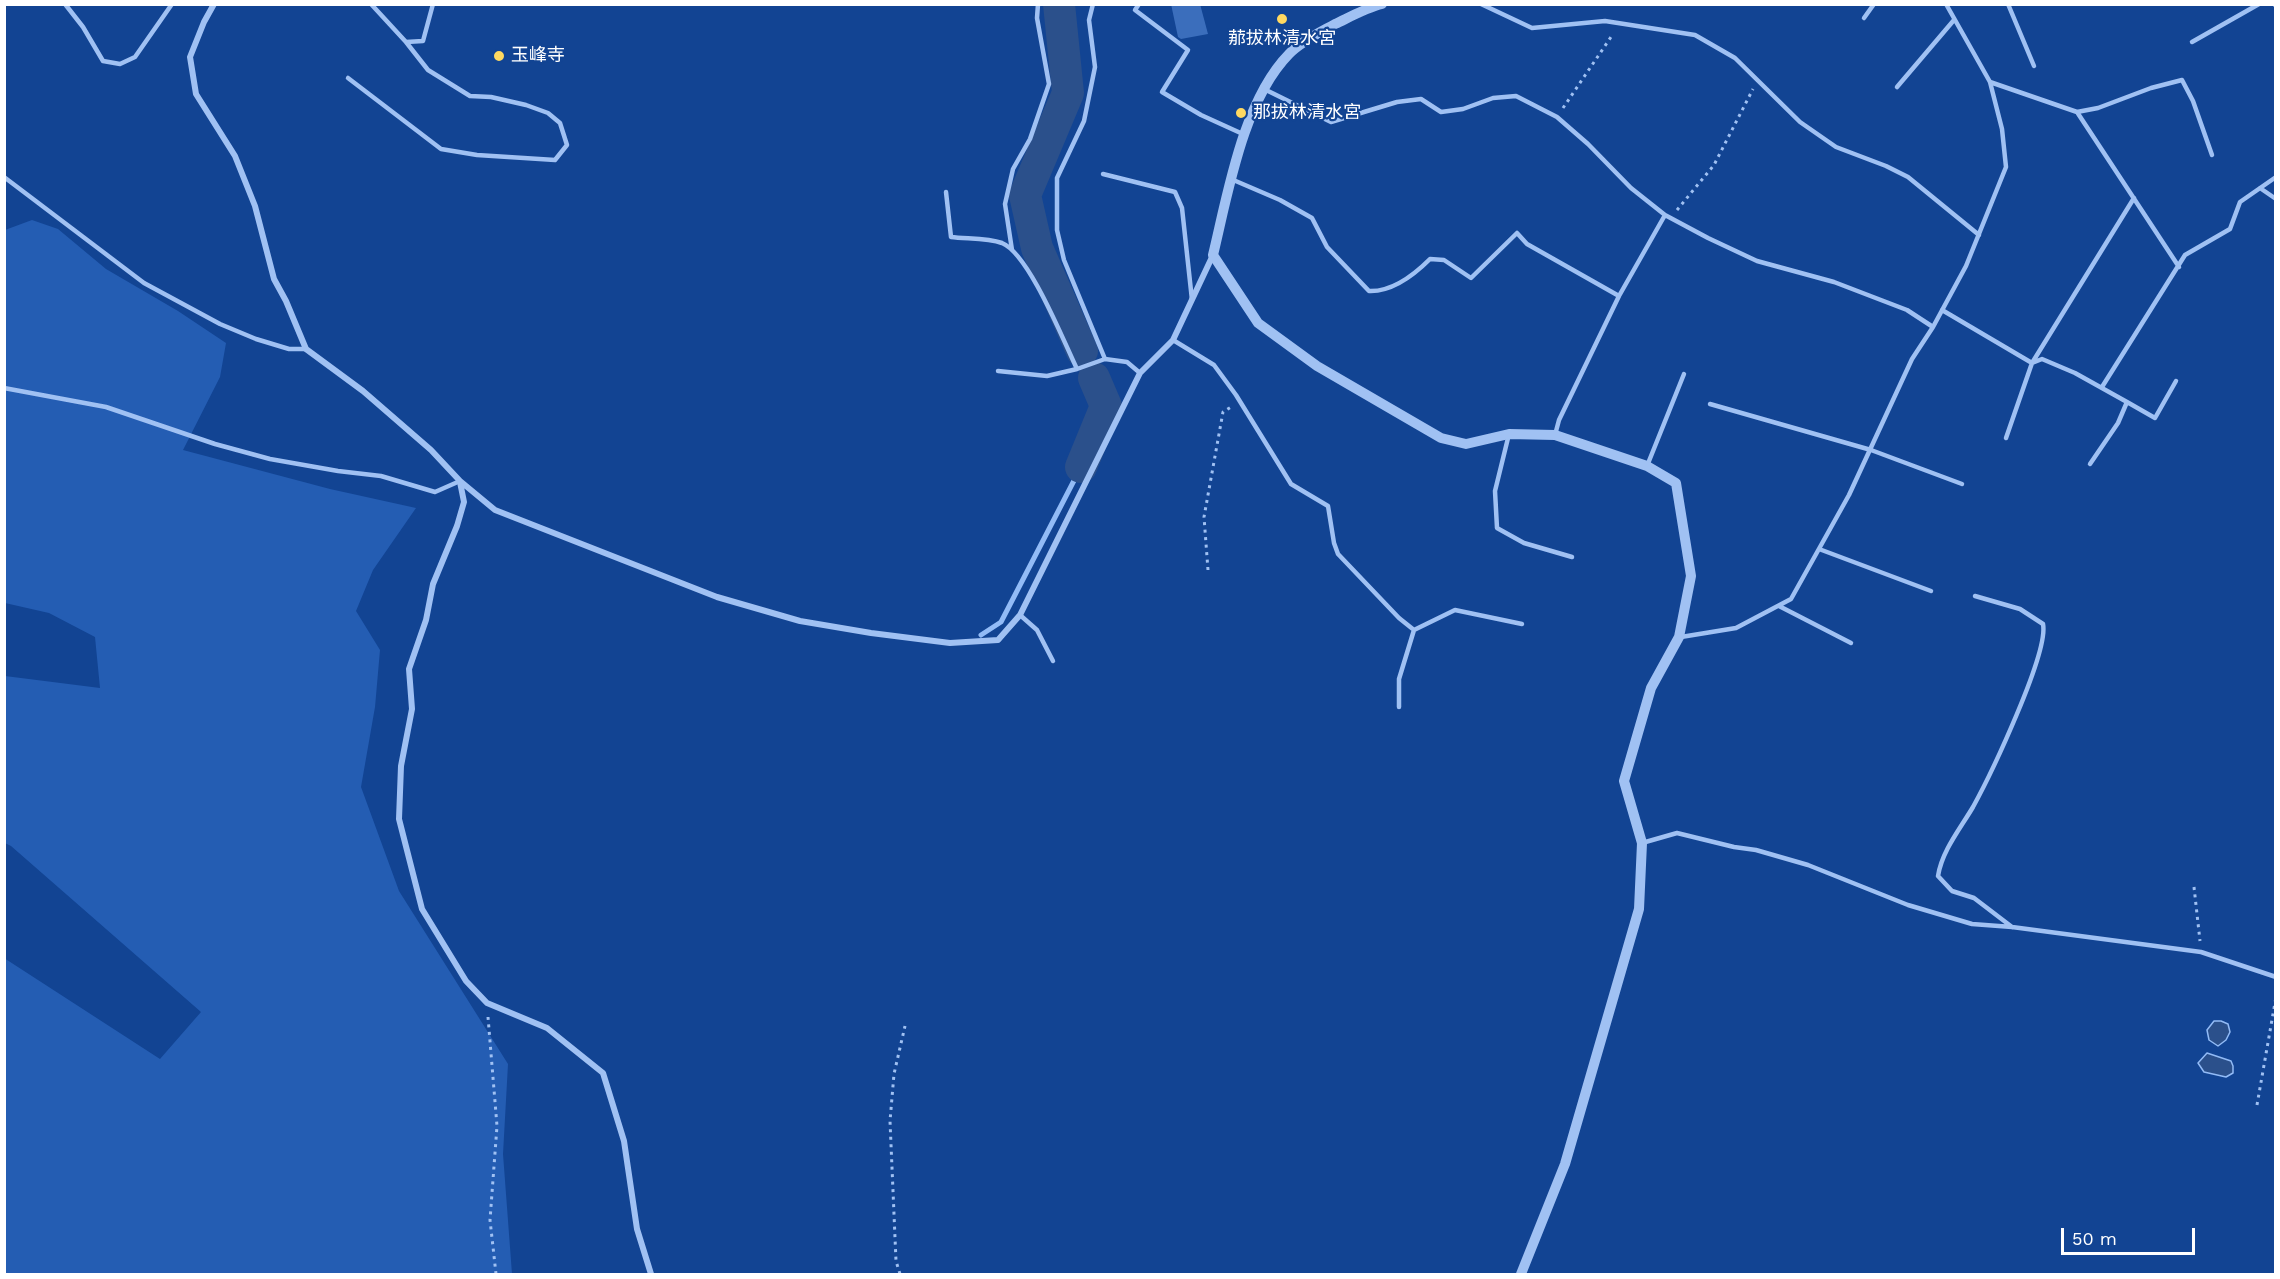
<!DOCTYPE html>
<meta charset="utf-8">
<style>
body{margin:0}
#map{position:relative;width:2280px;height:1279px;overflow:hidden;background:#124493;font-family:"Work Sans",sans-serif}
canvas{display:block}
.frame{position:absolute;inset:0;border:6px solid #fff;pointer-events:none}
.scale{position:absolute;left:2061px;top:1228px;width:134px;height:27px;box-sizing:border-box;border:3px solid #fff;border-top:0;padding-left:8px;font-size:18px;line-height:21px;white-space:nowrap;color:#fff;-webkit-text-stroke:4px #124493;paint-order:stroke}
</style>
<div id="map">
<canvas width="2280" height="1279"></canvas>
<div class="frame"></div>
<div class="scale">50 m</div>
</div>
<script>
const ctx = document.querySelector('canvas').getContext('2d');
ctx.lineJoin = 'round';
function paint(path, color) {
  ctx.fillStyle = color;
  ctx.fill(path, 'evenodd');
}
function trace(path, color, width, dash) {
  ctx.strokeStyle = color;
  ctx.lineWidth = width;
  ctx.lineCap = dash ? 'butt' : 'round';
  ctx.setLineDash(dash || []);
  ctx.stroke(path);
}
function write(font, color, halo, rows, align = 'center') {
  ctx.font = font + ' "Work Sans","Noto Sans TC",sans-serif';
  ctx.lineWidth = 4.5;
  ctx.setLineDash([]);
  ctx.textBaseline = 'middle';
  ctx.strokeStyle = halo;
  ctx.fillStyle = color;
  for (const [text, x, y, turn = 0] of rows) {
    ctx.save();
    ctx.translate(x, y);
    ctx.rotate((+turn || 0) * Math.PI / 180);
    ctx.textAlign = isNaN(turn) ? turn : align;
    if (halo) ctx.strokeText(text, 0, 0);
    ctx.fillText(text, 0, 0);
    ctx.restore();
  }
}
const green = new Path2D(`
 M32 220 58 229 106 269 178 311 226 343 220 377 183 450 330 489 416 508 373 570 356 611 380 650 375 707 361 787 399 891 508 1064 503 1154 512 1274H5L4 958 160 1059 201 1012 11 846 5 843V676L100 688 95 637 49 613 5 603V230Z`);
const water = new Path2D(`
 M2221 1021 2228 1024 2230 1032 2226 1040 2218 1046 2209 1040 2207 1030 2214 1021Z
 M2207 1053 2231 1061 2233 1066V1073L2226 1077 2204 1072 2198 1063Z`);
const stream = new Path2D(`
 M981 635 1001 622 1081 467`);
const river = new Path2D(`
 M1059 4 1068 93 1025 195 1037 248 1082 351
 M1081 467 1106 406 1094 378`);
const building = new Path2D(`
 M1171 4H1200L1208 34 1181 39 1178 37Z`);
const path = new Path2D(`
 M1563 108 1613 34
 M1677 210 1714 165 1753 89
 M1208 570 1204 517 1223 412 1231 407
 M2194 887 2200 941
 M488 1017 497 1126 490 1220 496 1274
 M2257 1105 2276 997
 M900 1274 896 1261 890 1121 894 1074 905 1026`);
const service = new Path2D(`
 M65 4 83 27 103 61 120 64 135 57 172 4
 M371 4 406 42 423 41 433 4
 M1093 4 1089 20 1095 67 1084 121 1057 178V230L1064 260 1105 359
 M1139 4 1135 10 1188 50 1162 92 1201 115 1245 135
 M1481 4 1532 28 1605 21 1695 35 1735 58 1800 122 1836 147 1886 166 1908 177 1979 235
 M2008 4 2034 66
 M2274 4 2276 6
 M1864 18 1874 4
 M2192 42 2259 4
 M348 78 441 149 477 155 555 160 567 145 560 123 548 113 526 105 491 97 470 96 428 70 406 42
 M1990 82 2077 112 2098 108 2151 88 2182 80 2193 101 2212 155
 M1897 87 1954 20
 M1264 89 1331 122 1397 102 1421 99 1441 112 1463 109 1493 98 1516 96 1557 117 1588 144 1631 188 1665 215 1708 238 1757 261 1834 282 1907 310 1933 327
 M2077 112 2179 267
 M1103 174 1175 192 1182 208 1192 300
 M4 177 144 283 220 324 256 339 289 349H306
 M1231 179 1280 200 1312 218 1327 247 1369 291C1393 292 1414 275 1430 259L1444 260 1471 278 1517 233 1527 244 1619 296
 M2260 188 2276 199
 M946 192 951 237C966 239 987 238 1002 243 1029 254 1063 340 1077 369
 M1012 250 1005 204 1013 169 1030 139 1049 84 1037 18 1038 4
 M1942 310 2032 363 2042 359 2075 373 2127 402 2118 423 2090 464
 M1173 340 1214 365 1236 395 1291 484 1328 506 1334 543 1338 554 1399 618 1414 630 1455 610 1522 624
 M998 371 1047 376 1077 369 1105 359 1127 362 1140 373
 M2102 387 2185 255 2230 229 2240 202 2276 177
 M4 388 106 407 215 444 270 459 338 471 381 476 435 492 460 481
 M2127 402 2155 418 2176 381
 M1710 404 1871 450 1962 484
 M1509 434 1495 491 1497 528 1524 543 1572 557
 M1555 435 1559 420 1619 296 1665 215
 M2006 438 2032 363 2134 198
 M1647 466 1684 374
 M1819 549 1931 591
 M1975 596 2020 609 2043 624C2049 653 1990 776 1973 807 1960 829 1942 851 1938 876L1952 891 1974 898 2012 927
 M1779 606 1851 643
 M1020 615 1037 630 1053 661
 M1681 637 1736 628 1791 599 1849 495 1912 359 1933 327 1966 266 2006 167 2002 129 1990 82 1946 4
 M1399 707V679L1414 630
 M1642 843 1677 833 1734 847 1756 850 1808 865 1908 905 1972 924 2012 927 2201 952 2276 977`);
const minor = new Path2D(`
 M214 4 204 22 190 57 196 94 235 156 255 206 274 279 286 301 306 349 363 391 431 450 460 481 495 510 717 597 800 621 871 633 950 643 998 640 1020 615 1140 373 1173 340 1213 255
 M460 482 464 502 457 526 433 584 426 620 409 669 412 709 401 766 399 819 422 909 466 981 487 1003 547 1028 603 1073 624 1141 637 1229 651 1274`);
const tertiary = new Path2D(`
 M1382 4C1366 8 1350 17 1335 24 1319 33 1302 41 1289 54 1243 101 1228 193 1213 255L1258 323 1317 366 1441 438 1466 444 1509 434 1555 435 1647 466 1676 483 1691 576 1679 637 1651 688 1624 781 1642 843 1639 909 1565 1164 1521 1274`);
const markers = [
 [1282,19,6,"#ffd961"],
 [499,56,6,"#ffd961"],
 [1241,113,6,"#ffd961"]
];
const poiNames = [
 ["𦰡拔林清水宮",1282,39,"center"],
 ["玉峰寺",511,56],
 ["那拔林清水宮",1253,113]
];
paint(green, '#245db3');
paint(water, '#2b508b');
trace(water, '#92bbf6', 1.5);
trace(stream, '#92bbf6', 5);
trace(river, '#2b508b', 32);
paint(building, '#3b6ebc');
trace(path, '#a0c1f3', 3, [3, 4.5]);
trace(service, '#a0c1f3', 4.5);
trace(minor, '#a0c1f3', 6);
trace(tertiary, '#a0c1f3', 10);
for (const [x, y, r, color] of markers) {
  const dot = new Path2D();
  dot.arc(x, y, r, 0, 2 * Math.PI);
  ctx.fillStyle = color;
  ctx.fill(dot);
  trace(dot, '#124493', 2);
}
write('18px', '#fff', '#124493', poiNames, 'left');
</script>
